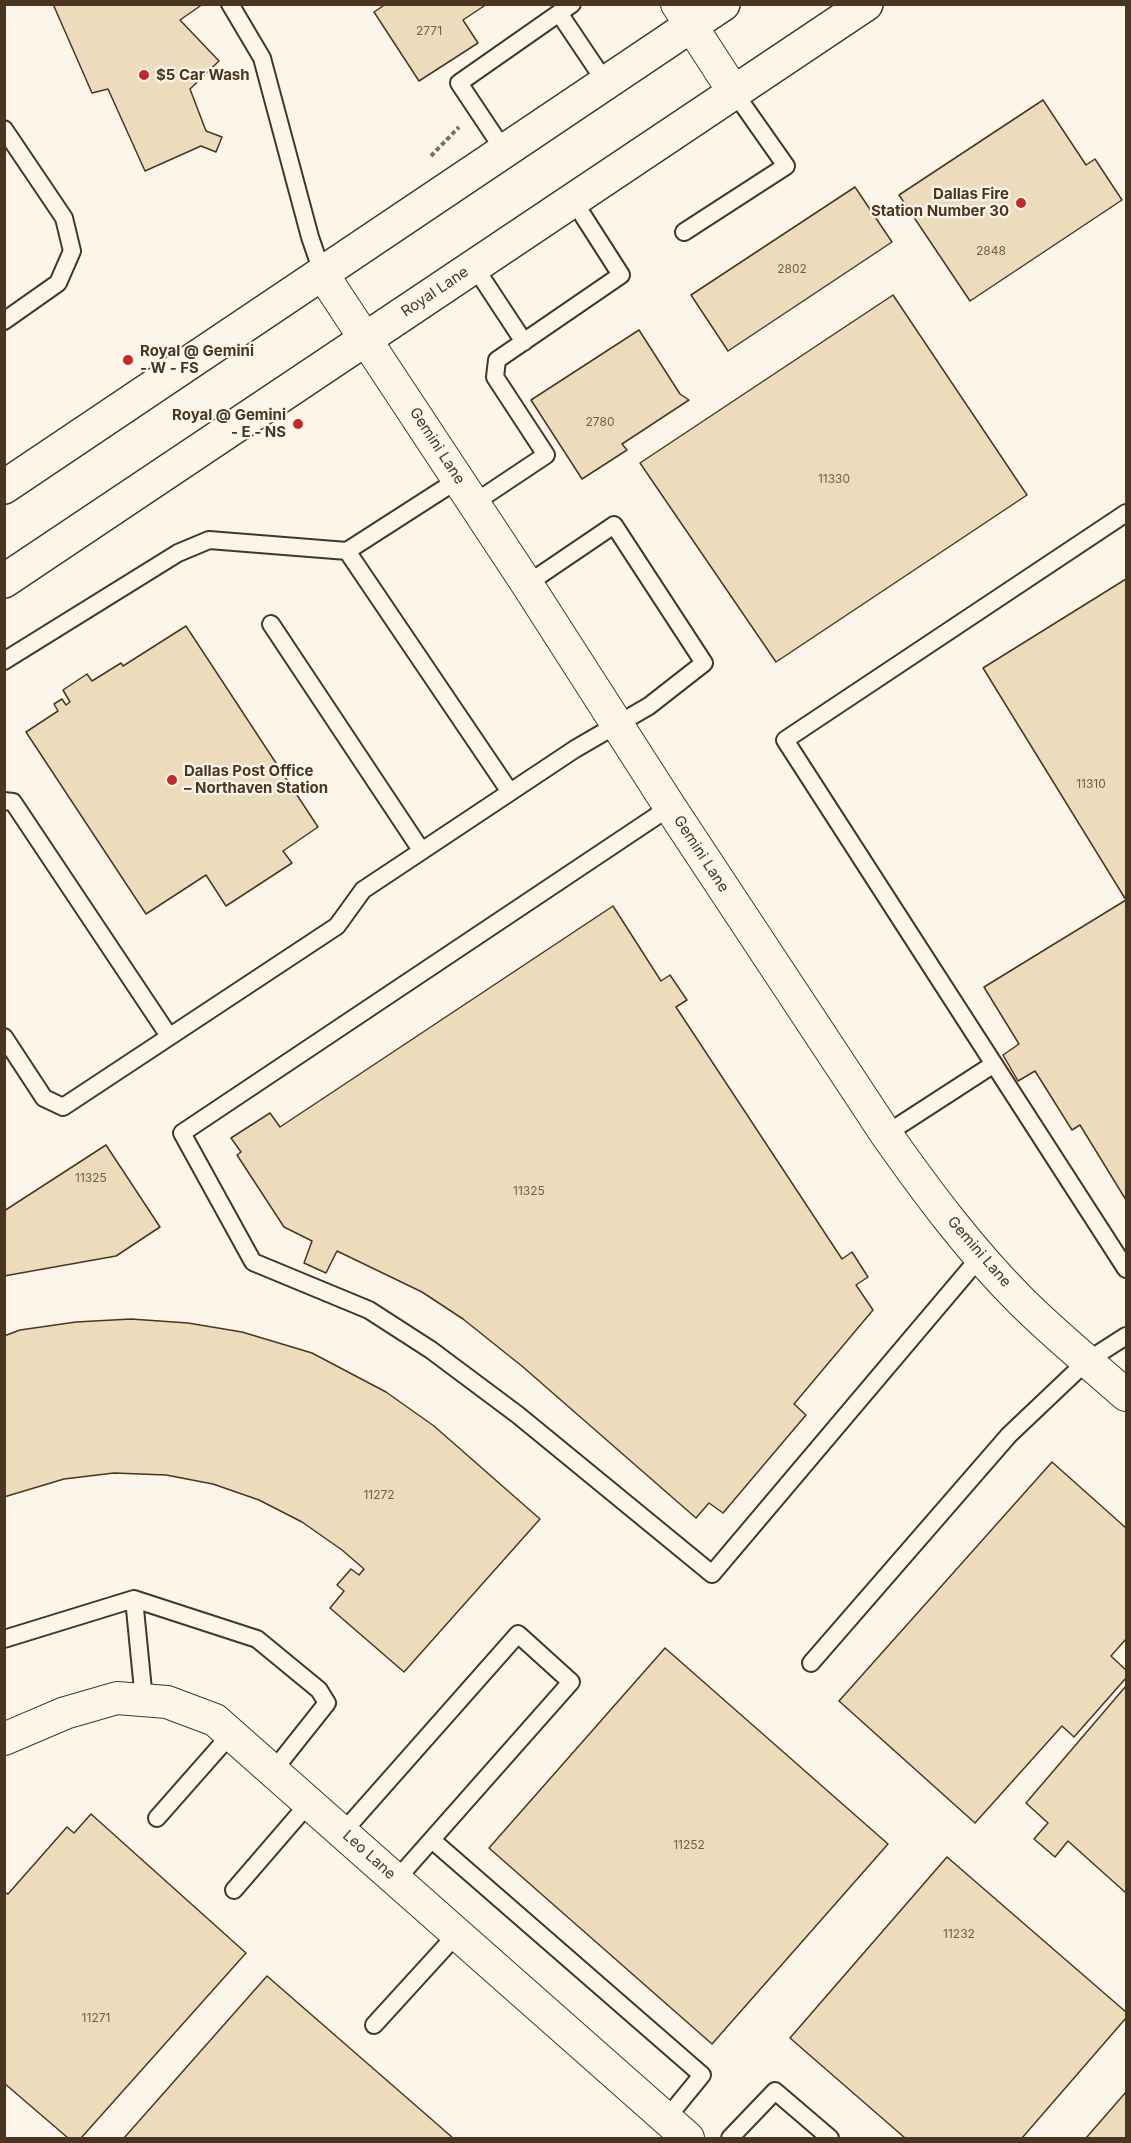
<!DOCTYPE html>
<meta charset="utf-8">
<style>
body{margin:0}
#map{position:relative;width:1131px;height:2143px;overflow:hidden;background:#fbf6e9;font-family:Inter,sans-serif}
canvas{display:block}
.frame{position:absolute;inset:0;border:6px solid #4a3520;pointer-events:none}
</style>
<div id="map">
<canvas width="1131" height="2143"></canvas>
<div class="frame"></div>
</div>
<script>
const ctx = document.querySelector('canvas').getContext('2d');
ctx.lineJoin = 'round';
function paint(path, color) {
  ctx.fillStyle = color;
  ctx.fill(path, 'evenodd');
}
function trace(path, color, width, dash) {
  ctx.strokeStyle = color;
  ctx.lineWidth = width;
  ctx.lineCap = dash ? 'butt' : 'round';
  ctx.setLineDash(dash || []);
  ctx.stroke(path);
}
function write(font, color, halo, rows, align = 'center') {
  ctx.font = font + ' Inter,sans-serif';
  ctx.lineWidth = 4.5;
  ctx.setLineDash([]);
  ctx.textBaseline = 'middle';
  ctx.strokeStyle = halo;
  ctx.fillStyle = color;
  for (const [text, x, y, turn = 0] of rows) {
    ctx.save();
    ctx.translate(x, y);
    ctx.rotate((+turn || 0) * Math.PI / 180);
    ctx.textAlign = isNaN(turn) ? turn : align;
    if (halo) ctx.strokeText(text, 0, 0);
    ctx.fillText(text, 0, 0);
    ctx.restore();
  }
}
const building = new Path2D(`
 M53 4H203L180 20 219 61 190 89 206 131 222 137 216 152 201 146 145 171 108 89 92 93Z
 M386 4H487L463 20 478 43 419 81 374 12Z
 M1043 100 1086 165 1095 159 1122 200 970 301 899 195Z
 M855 187 892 242 728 351 691 295Z
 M893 295 1027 495 776 662 640 463Z
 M639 330 680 394 689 400 622 444 627 450 582 479 531 400Z
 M1126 579V1200L1080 1125 1072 1130 1035 1071 1018 1081 1003 1055 1019 1044 984 987 1126 900 983 668Z
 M186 626 318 827 283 851 292 863 226 906 206 875 146 914 26 732 58 711 54 704 62 699 66 705 70 702 63 690 87 674 92 681 121 663 123 666Z
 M613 906 661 981 670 975 687 1000 676 1007 842 1259 852 1252 868 1277 856 1285 873 1310 794 1404 806 1415 723 1513 709 1503 696 1518 523 1367 463 1319 422 1292 337 1251 326 1273 304 1263 312 1241 284 1227 237 1155 241 1152 231 1138 270 1113 280 1127Z
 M106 1145 160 1227 116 1256 4 1276V1211Z
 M131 1319 188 1323 242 1332 312 1353 386 1392 434 1426 540 1519 404 1672 330 1608 344 1591 337 1585 351 1569 359 1575 364 1569 342 1550 302 1522 259 1500 213 1484 166 1475 114 1473 64 1479 4 1497V1336L20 1330 76 1322Z
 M1052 1462 1126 1528V1639L1111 1656 1126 1670V1678L1074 1737 1062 1726 975 1823 839 1701Z
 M665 1648 888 1844 712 2044 489 1848Z
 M1126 1686V1893L1068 1841 1055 1857 1034 1839 1048 1823 1026 1803Z
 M91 1814 246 1953 81 2138H68L4 2083V1892L8 1894 67 1827 74 1833Z
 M947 1857 1126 2012V2018L1022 2138H905L790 2038Z
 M267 1976 453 2138H124Z
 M1126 2092V2138H1086Z`);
const path = new Path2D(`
 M431 156 459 127`);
const lane = new Path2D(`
 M230 4 262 58 310 237 323 275
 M559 13 606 83
 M4 129 64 218 72 251 58 283 4 321
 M505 152 459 83 572 4
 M684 232 786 166 734 92
 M474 266 524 342
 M474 503 546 455 495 377 497 360 621 275 573 200
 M1126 513 785 740 1126 1269
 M347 551 510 792
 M271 624 421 850
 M4 661 178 553 209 540 347 551 459 479
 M4 801 13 802 169 1036
 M670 807 182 1133 253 1262 369 1310 431 1350 518 1415 712 1574 980 1257
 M4 1037 44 1098 63 1107 337 926 363 890 575 749 649 706 704 663 614 525 527 584
 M886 1134 994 1064
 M134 1599 144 1700
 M4 1639 134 1599 257 1639 319 1690 327 1703 273 1771
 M811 1663 1009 1435 1087 1361 1126 1336
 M157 1818 231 1734
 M343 1832 518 1634 571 1682 396 1880
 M432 1840 702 2075 666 2119
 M234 1890 309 1803
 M374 2025 457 1934
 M730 2138 775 2091 830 2138`);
const street = new Path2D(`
 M677 4 734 92
 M323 275 527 584 670 807 886 1134C927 1192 970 1250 1021 1301 1054 1334 1091 1364 1126 1395
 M4 1739 65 1713 117 1698 167 1702 215 1720 688 2138`);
const secondary = new Path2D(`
 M4 487 723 4
 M4 581 866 4`);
const markers = [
 [144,75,6,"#c62828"],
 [1021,203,6,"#c62828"],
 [128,360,6,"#c62828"],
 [298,424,6,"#c62828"],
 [172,780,6,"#c62828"]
];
const numberNames = [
 ["2771",429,31],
 ["2848",991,251],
 ["2802",792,269],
 ["2780",600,422],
 ["11330",834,479],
 ["11310",1091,784],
 ["11325",91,1178],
 ["11325",529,1191],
 ["11272",379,1495],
 ["11252",689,1845],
 ["11232",959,1934],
 ["11271",96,2018]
];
const poiNames = [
 ["$5 Car Wash",156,75],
 ["Dallas Fire",1009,194,"right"],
 ["Station Number 30",1009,211,"right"],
 ["Royal @ Gemini",140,351],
 ["- W - FS",140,368],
 ["Royal @ Gemini",286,415,"right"],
 ["- E - NS",286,432,"right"],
 ["Dallas Post Office",184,771],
 ["– Northaven Station",184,788]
];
const streetNames = [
 ["Royal Lane",435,292,-34],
 ["Gemini Lane",437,446,57],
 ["Gemini Lane",701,854,57],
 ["Gemini Lane",979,1252,49],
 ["Leo Lane",369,1855,42]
];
paint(building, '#ecdcbc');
trace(building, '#4a3520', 1.5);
trace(lane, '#4a3520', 20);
trace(street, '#4a3520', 34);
trace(secondary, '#4a3520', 36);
trace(path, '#7f6f5c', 4, [4.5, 3]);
trace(lane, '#fbf6e9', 16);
trace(street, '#fbf6e9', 32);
trace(secondary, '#fbf6e9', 33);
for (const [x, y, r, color] of markers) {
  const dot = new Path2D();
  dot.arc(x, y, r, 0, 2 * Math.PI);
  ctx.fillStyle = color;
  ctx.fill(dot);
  trace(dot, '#fbf6e9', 2);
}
write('12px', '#725f47', null, numberNames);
write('bold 15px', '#4a3520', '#fbf6e9', poiNames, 'left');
write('15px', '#4a3520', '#fbf6e9', streetNames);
</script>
